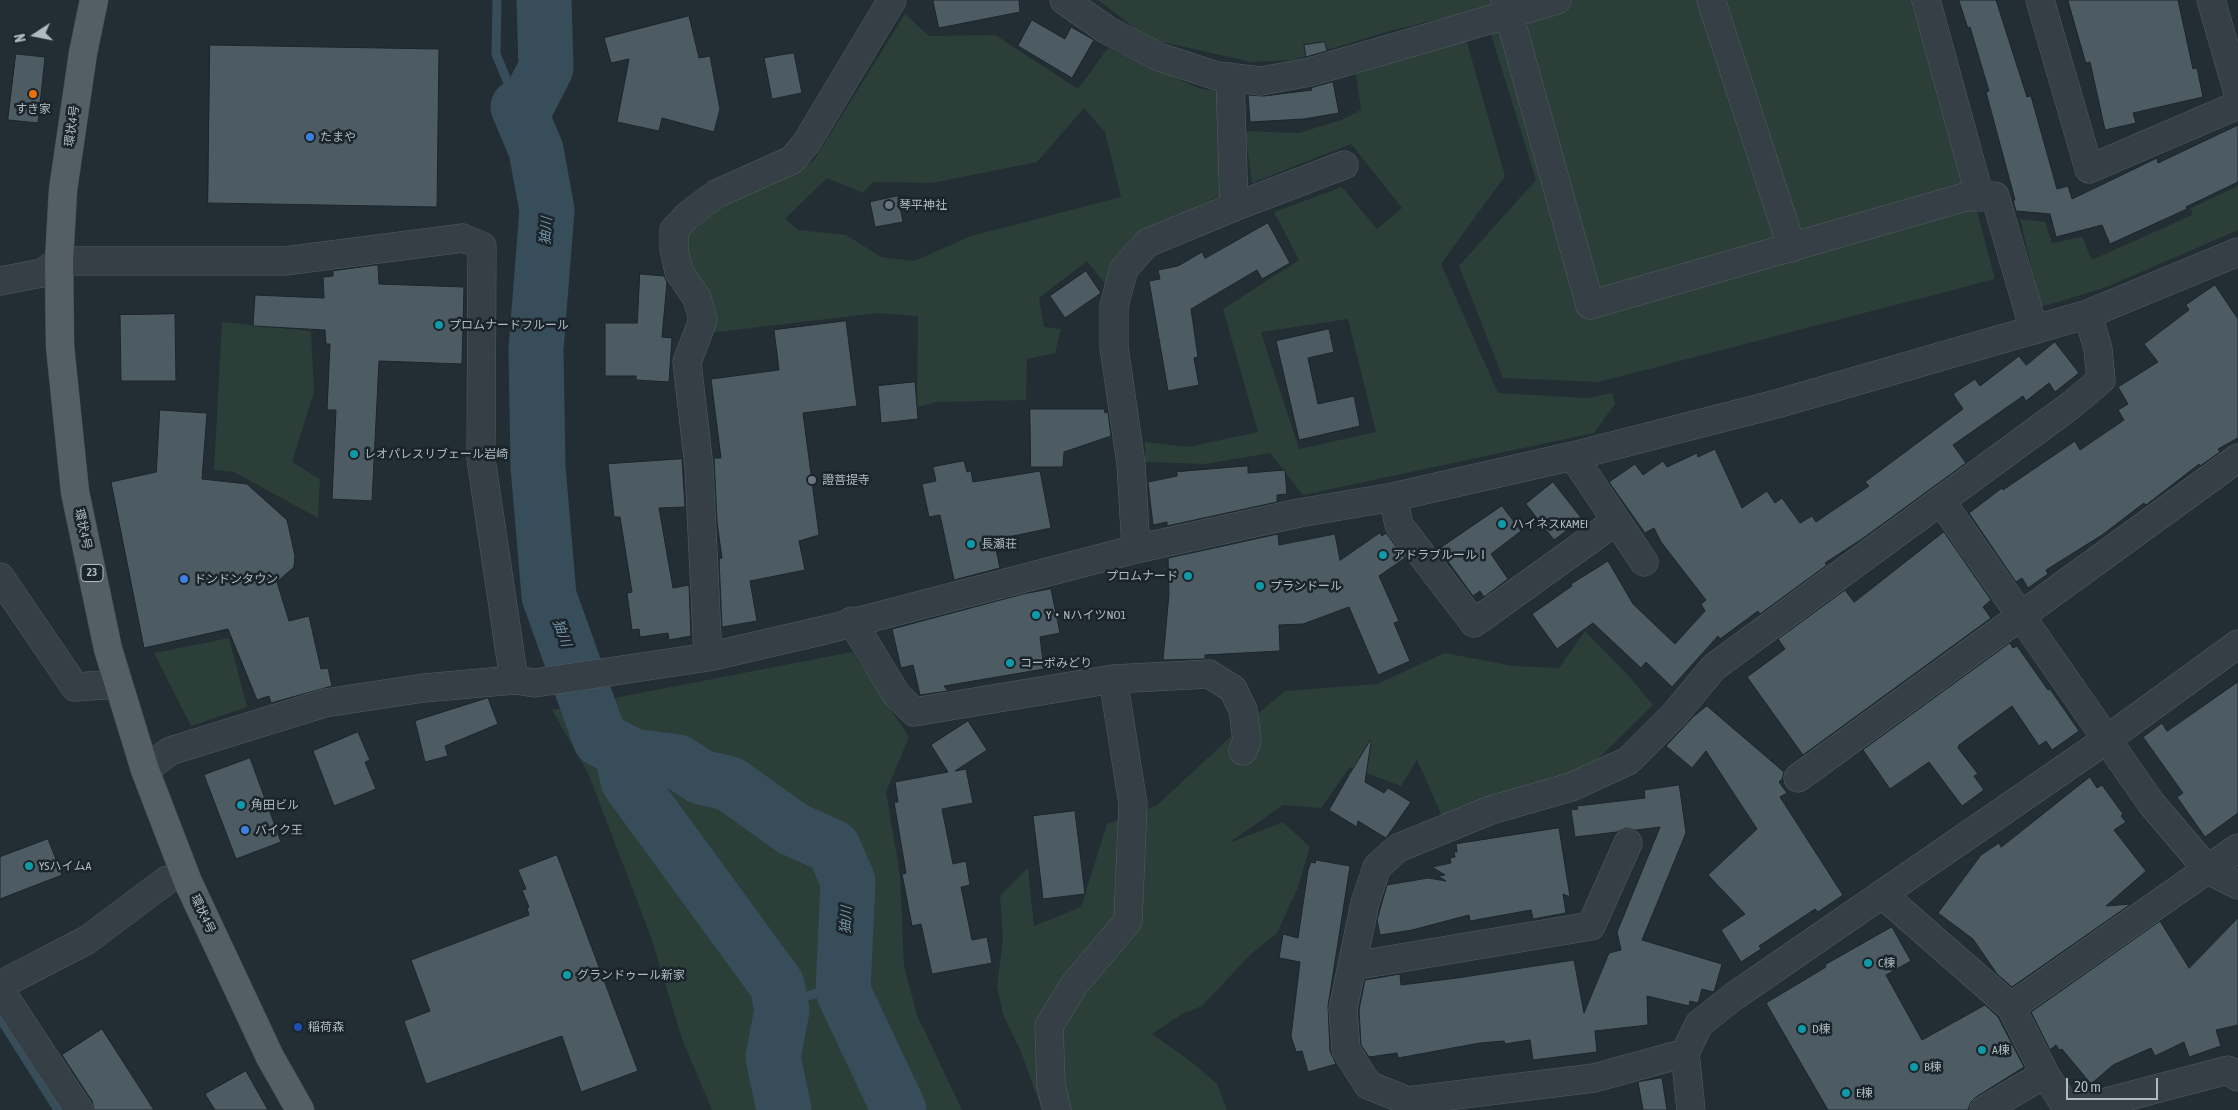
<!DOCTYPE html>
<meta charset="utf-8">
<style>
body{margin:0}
#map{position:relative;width:2238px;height:1110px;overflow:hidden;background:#222e34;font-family:"Asap Condensed",sans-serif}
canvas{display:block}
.north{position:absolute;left:10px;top:10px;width:50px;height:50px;-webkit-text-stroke:4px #1a242a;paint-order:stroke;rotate:259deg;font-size:14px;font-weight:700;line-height:20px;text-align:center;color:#afbbc2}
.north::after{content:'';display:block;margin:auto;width:18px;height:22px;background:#afbbc2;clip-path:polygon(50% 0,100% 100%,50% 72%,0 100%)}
.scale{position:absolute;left:2066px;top:1078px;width:92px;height:22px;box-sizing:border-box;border:2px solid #afbbc2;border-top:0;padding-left:6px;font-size:15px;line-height:18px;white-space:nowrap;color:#afbbc2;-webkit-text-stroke:4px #1a242a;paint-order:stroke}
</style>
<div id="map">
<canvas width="2238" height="1110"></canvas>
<div class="north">N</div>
<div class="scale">20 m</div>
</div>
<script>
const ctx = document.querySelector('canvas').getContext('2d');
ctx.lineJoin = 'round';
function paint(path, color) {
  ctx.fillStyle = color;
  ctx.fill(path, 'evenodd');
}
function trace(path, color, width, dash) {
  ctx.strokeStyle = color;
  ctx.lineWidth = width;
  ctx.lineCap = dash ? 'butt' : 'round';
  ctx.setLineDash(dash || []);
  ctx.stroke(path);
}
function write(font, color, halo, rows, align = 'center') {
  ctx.font = font + ' "Asap Condensed","Noto Sans JP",sans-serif';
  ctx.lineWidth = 5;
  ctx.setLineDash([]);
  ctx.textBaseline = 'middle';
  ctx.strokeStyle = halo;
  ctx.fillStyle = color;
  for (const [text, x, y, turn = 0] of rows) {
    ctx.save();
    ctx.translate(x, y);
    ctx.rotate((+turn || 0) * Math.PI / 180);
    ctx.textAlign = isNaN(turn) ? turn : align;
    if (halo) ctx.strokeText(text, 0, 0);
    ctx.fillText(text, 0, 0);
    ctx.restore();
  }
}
const green = new Path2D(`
 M1098 0H1921L1995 279 1599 382 1503 378 1459 266 1536 180 1483 8 1390 31 1293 60 1251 62 1149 39Z
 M905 14 929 36 995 35 1078 89 1108 48 1198 88 1222 92 1224 194 1131 238 1106 285 1087 261 1039 298 1044 327 1061 329 1055 353 1027 359 1026 400 936 402 917 407 918 316 878 313 709 333 682 257 687 237 708 209 788 178 814 160ZM1084 108 1105 132 1121 197 971 236 914 261 881 257 846 235 798 230 785 219 827 178 863 193 873 182 932 183 1037 162Z
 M1466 39 1505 176 1441 264 1498 393 1588 398 1612 393 1615 404 1594 433 1303 495 1270 453 1205 464 1145 462V442L1188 447 1258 432 1223 309 1299 260 1274 212 1342 187 1377 229 1402 208 1351 144 1252 183 1245 131 1299 133 1341 120 1361 110 1356 74ZM1348 319 1376 432 1299 449 1261 332Z
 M2238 186V230L2104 288 2041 307 2020 219 2045 222 2052 243 2082 237 2092 260 2192 215 2191 208Z
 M222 322 311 331 314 392 292 462 320 479 318 518 234 472 214 470Z
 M1585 631 1628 675 1653 705 1589 768 1443 818 1417 760 1401 786 1350 767 1321 808 1283 805 1229 843 1283 822 1310 847 1298 887 1277 933 1250 955 1202 1006 1182 1014 1152 1034 1189 1060 1217 1084 1227 1110H1042L1021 1052 1003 1014 997 986 1003 939 1000 896 1028 868 1034 926 1081 907 1107 824 1156 806 1237 731 1285 691 1377 684 1445 653 1513 666 1559 668Z
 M229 638 247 707 191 726 154 653Z
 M852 652 909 737 886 792 900 875 904 966 917 1015 962 1110H712L682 1039 651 937 588 773 552 710Z`);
const stream = new Path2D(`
 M497 0 496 54 518 107
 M782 1010C804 996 816 990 843 991
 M0 1018 58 1110`);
const river = new Path2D(`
 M544 0 546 68 526 107H518L536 150 547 210 536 349 538 467 549 596 600 739 633 756 678 762 701 777 730 784 793 829 833 847 848 881 843 991 899 1110
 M621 750 628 781 777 985 782 1010 773 1057 784 1110`);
const building = new Path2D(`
 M933 0H1019L1020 12 939 28Z
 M1959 0H1996L2027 97 2031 96 2057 189 2068 186 2072 199 2157 158 2158 163 2238 125V182L2186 207 2187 209 2110 244 2102 225 2056 237 2050 214 2016 211 2013 200H2015L1986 92 1989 91 1970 27 1968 28Z
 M2068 0H2178L2193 69 2197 68 2203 97 2133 113 2136 123 2105 130 2090 62 2086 63Z
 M689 16 699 58 710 56 720 109 714 132 662 118 659 131 617 122 629 59 611 63 604 38Z
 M1032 20 1065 39 1071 27 1094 40 1072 78 1018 46Z
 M1325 42 1327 51 1306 57 1304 45Z
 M210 45 439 49 437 207 208 203Z
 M794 53 802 93 772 99 764 58Z
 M16 54 45 57 38 123 8 120Z
 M1333 82 1339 113 1304 119 1250 122 1248 95 1264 96 1312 90 1311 88Z
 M898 196 903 222 875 227 870 202Z
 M1268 223 1290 263 1262 279 1257 270 1191 309 1198 357 1194 358 1199 385 1168 391 1149 281 1160 279 1158 270 1178 266 1202 252 1205 258Z
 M378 265 379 284 464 287 462 364 379 361 372 501 332 499 336 410H327L330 344H326L325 330 253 326 255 295 324 298 323 277 333 276V271Z
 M1086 271 1101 293 1065 318 1050 296Z
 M640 274 664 276 667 282 662 337 672 338 669 382 636 380V376H605V323H637Z
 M2215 285 2238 319V438L2218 449 2220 452 2200 466 2199 464 2146 505 2144 503 2102 535 2046 570 2048 574 2028 588 2022 578 2016 582 1969 513 2002 488 2003 490 2075 441 2080 450 2124 420 2118 410 2128 404 2118 387 2158 362 2144 344 2189 310 2186 305Z
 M175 314 176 381H121L120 315Z
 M846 321 857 406 803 413 819 535 799 541 805 570 750 581 757 621 722 627 719 559 722 558 717 522 714 458H721L711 379 779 370 774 330Z
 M1329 329 1334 352 1308 358 1318 404 1354 396 1360 426 1299 440 1276 341Z
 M2055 342 2079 373 2055 392 2049 383 2026 401 2023 396 1953 445 1966 463 1862 539 1825 563 1827 565 1760 614 1758 611 1720 639 1718 636 1672 687 1646 662 1641 668 1593 623 1557 649 1532 614 1572 586 1571 584 1608 561 1633 604 1675 644 1705 611 1701 604 1706 600 1661 542 1654 528 1645 533 1609 482 1635 464 1643 475 1663 461 1667 467 1697 453 1698 457 1715 449 1742 508 1767 491 1775 503 1782 498 1800 523 1812 516 1816 522 1869 486 1865 482 1963 409 1953 394 1975 379 1980 386 2019 356 2026 365Z
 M915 382 918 419 881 423 878 386Z
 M1030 409H1104L1105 413 1108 412 1111 436 1064 452 1063 467H1031Z
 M160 410 207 413 202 479 247 484 287 520 295 556 294 567 277 582 289 621 309 616 321 669 328 668 332 686 271 703 269 696 257 700 228 629 144 648 111 482 156 472Z
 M682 459 685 507 659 508 673 588 689 585 691 636 669 640 668 633 640 637 639 629 632 630 627 593 632 592 620 517H614L608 464Z
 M964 461 967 472 971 471 973 482 1040 471 1051 528 994 540 1000 568 954 580 940 515 929 517 922 484 936 481 933 467Z
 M1248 466V473L1285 470 1287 494 1277 495V502L1167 526V522L1153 525 1148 482 1177 476V472Z
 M1553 482 1582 519 1554 540 1526 504Z
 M1502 506 1521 531 1491 554 1508 579 1484 597 1480 591 1473 596 1439 549Z
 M1944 532 1991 600 1983 607 1991 618 1803 755 1747 677 1785 649 1778 639 1845 590 1854 602Z
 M1380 533 1382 536 1386 533 1405 558 1379 576 1399 621 1394 623 1410 661 1378 675 1349 607 1303 624 1279 625 1280 651 1205 655V659L1163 660 1169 594 1168 558 1278 534 1279 545 1335 534 1340 560Z
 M1051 589 1060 633 1040 637 1044 669 944 686 948 691 920 695 913 665 901 668 892 629 1023 594Z
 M2010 643 2013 648 2017 646 2048 690 2050 689 2079 731 2052 750 2046 741 2039 746 2012 706 1959 745 1958 748 1978 774 1974 776 1984 790 1962 806 1929 762 1890 789 1863 750Z
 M2238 682V813L2205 837 2177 797 2183 793 2143 737 2162 723 2167 731Z
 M488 698 498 724 445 746 448 756 425 762 415 721Z
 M1707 706 1784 772 1782 779 1779 782 1787 793 1780 797 1843 895 1818 912 1815 909 1759 946 1761 949 1741 962 1721 930 1745 914 1708 875 1757 829 1706 751 1692 768 1666 746 1693 717Z
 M968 721 987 750 955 771 966 769 973 803 942 809 953 864 966 861 970 885 961 887 972 940 987 937 992 963 932 974 921 924 912 926 902 874 906 873 894 802H898L895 782 948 772 931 745Z
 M358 732 370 760 365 762 376 789 334 806 313 751Z
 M1370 741 1371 742 1365 782 1384 793 1388 788 1411 802 1386 838 1358 821 1357 827 1329 810 1349 775V772L1350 773Z
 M250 758 281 842 236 859 204 775Z
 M2090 777 2097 788 2102 785 2123 814 2121 816 2126 822 2114 830 2146 871 2106 906 2131 904 2012 987 1997 974 1973 939 1938 913 1981 855 1999 843 2001 847Z
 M1679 783 1686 833 1642 940 1722 964 1714 992 1702 989 1698 1003 1690 1001 1689 1006 1647 996 1648 1025 1595 1031 1597 1052 1533 1060 1530 1040 1505 1044 1504 1041 1480 1043 1398 1058 1397 1053 1369 1057 1361 1045 1359 1010 1365 980 1400 974 1401 985 1457 978 1574 960 1584 1013 1609 953 1621 950 1617 932 1660 827 1636 830 1626 828 1617 832 1575 837 1571 810 1578 809 1577 806 1645 798 1644 790 1678 785Z
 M1075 811 1085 894 1043 899 1033 816Z
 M1559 828 1570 897 1563 894 1566 913 1533 919 1531 910 1470 921 1469 915 1412 930 1380 935 1377 920 1387 885 1428 878 1446 881 1438 876 1445 875 1432 867 1451 863 1450 858 1455 857 1454 852H1457L1456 844Z
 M48 839 62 875 0 899V857Z
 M557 855 638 1071 581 1092 562 1036 426 1084 404 1021 430 1011 411 960 529 915 527 908 529 907 522 890 526 889 518 870Z
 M1316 860 1350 866 1328 1006 1330 1051 1336 1064 1308 1072 1302 1051 1296 1052 1291 1036 1300 962 1279 958 1283 934 1298 938 1308 870 1311 862 1315 863Z
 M2238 918V1025L2216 1030 2221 1046 2189 1057 2184 1042 2155 1056 2151 1048 2113 1065 2091 1084 2062 1049 2059 1050 2056 1045 2050 1050 2031 1012 2160 921 2189 968Z
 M1892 927 1911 961 1886 975 1922 1040 1985 1005 1998 1017 2024 1067 1976 1097 1971 1102 1968 1110H1828L1766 1003 1826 967 1825 965Z
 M102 1029 154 1110H94L92 1101 62 1055Z
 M246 1071 268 1110H215L205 1094Z
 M1662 1078 1667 1110H1643L1638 1082Z`);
const minor = new Path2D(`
 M1064 0 1107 30 1159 57 1217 76 1261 81 1310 72 1557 0
 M1505 0 1590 305 1965 197 1995 196 2034 330
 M1711 0 1792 248
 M1926 0 1980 197
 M2040 0 2089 169 2238 105
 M2211 0 2238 93
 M1230 77 1234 207
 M0 281 42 273 59 261H285L463 238 482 246 481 459 514 680
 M2088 314 2098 349 2101 380 2070 406 1714 667 1674 715 1628 761 1571 787 1491 810 1398 848 1377 867 1365 903 1343 1009 1346 1050 1368 1085 1408 1101 1594 1078 1685 1053 1699 1024 1733 997 2106 740 2238 644
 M1573 456 1644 562
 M1393 497 1399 525 1474 623 1616 521
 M1941 501 2151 803 2208 870 2238 885
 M1136 549 1131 464 1114 347V306L1124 269 1147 243 1234 207 1344 165
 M0 577 75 687 118 684
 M852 621 896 694 914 712 1113 679 1209 674 1233 689 1243 710 1247 741 1243 751
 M708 657 699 467 687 362 703 320 697 298 679 272 674 249V230L687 216 716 194 792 160 807 142 892 0
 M145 770 170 751 325 703 424 688 514 680 535 683 708 657 825 630 1136 549 1299 513 1393 497 1573 456 1780 403 2088 314 2238 252
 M1798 778 2238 458
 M1883 895 2011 1007 2045 1074 2065 1105 2087 1107 2228 1070 2238 1077
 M1353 966 1591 926 1628 843
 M0 985 87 940 167 880
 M0 990 79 1110
 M2011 1007 2238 848
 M1685 1053 1691 1110
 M1057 1110 1051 1085 1049 1026 1074 985 1128 921 1133 804 1113 679
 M1984 1110 2045 1074`);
const major = new Path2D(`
 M94 0 83 53 63 190 59 261 60 346 75 492 108 649 145 770 188 882 270 1057 300 1110`);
const markers = [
 [33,94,5,"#e8710a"],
 [310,137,5,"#3f7fe0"],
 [889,205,5,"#6b7280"],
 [439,325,5,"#0f9aa8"],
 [354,454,5,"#0f9aa8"],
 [812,480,5,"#6b7280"],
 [1502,524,5,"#0f9aa8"],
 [971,544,5,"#0f9aa8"],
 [1383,555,5,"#0f9aa8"],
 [1188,576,5,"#0f9aa8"],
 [184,579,5,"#3f7fe0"],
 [1260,586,5,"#0f9aa8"],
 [1036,615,5,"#0f9aa8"],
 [1010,663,5,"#0f9aa8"],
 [241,805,5,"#0f9aa8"],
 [245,830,5,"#3f7fe0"],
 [29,866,5,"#0f9aa8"],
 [1868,963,5,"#0f9aa8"],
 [567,975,5,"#0f9aa8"],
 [298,1027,5,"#1a4fb4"],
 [1802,1029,5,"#0f9aa8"],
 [1982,1050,5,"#0f9aa8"],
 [1914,1067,5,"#0f9aa8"],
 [1846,1093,5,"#0f9aa8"]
];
const shields = [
 [92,573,22]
];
const shieldNames = [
 ["23",92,573]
];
const poiNames = [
 ["すき家",33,109,"center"],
 ["たまや",320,137],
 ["琴平神社",899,205],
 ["プロムナードフルール",449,325],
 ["レオパレスリブェール岩崎",364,454],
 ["證菩提寺",822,480],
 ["ハイネスKAMEI",1512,524],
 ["長瀬荘",981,544],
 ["アドラブルールⅠ",1393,555],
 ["プロムナード",1178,576,"right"],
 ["ドンドンタウン",194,579],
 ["プランドール",1270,586],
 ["Y・NハイツNO1",1046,615],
 ["コーポみどり",1020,663],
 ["角田ビル",251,805],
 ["バイク王",255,830],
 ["YSハイムA",39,866],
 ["C棟",1878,963],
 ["グランドゥール新家",577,975],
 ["稲荷森",308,1027],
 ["D棟",1812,1029],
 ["A棟",1992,1050],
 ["B棟",1924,1067],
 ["E棟",1856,1093]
];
const streetNames = [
 ["環状4号",72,126,-82],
 ["環状4号",83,529,78],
 ["環状4号",203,914,65]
];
const waterNames = [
 ["㹨川",546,231,-86],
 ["㹨川",562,633,70],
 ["㹨川",846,920,-87]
];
paint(green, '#2b3e38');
trace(stream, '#374d5a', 9);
trace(river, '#374d5a', 55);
paint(building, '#4d5b63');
trace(building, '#1c262c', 1);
trace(minor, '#525d63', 29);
trace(major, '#414b52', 29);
trace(minor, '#353f45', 28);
trace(major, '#535f65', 28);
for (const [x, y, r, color] of markers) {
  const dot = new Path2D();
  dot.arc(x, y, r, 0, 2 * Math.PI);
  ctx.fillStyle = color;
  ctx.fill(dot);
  trace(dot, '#1a242a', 2);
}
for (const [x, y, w] of shields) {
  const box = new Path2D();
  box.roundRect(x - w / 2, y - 8.5, w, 17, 4);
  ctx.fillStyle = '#1a242a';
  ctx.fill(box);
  trace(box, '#afbbc2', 1);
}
write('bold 11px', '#afbbc2', null, shieldNames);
write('12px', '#afbbc2', '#1a242a', poiNames, 'left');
write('12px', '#afbbc2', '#1a242a', streetNames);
write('italic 14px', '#7292a3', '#1a242a', waterNames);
</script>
